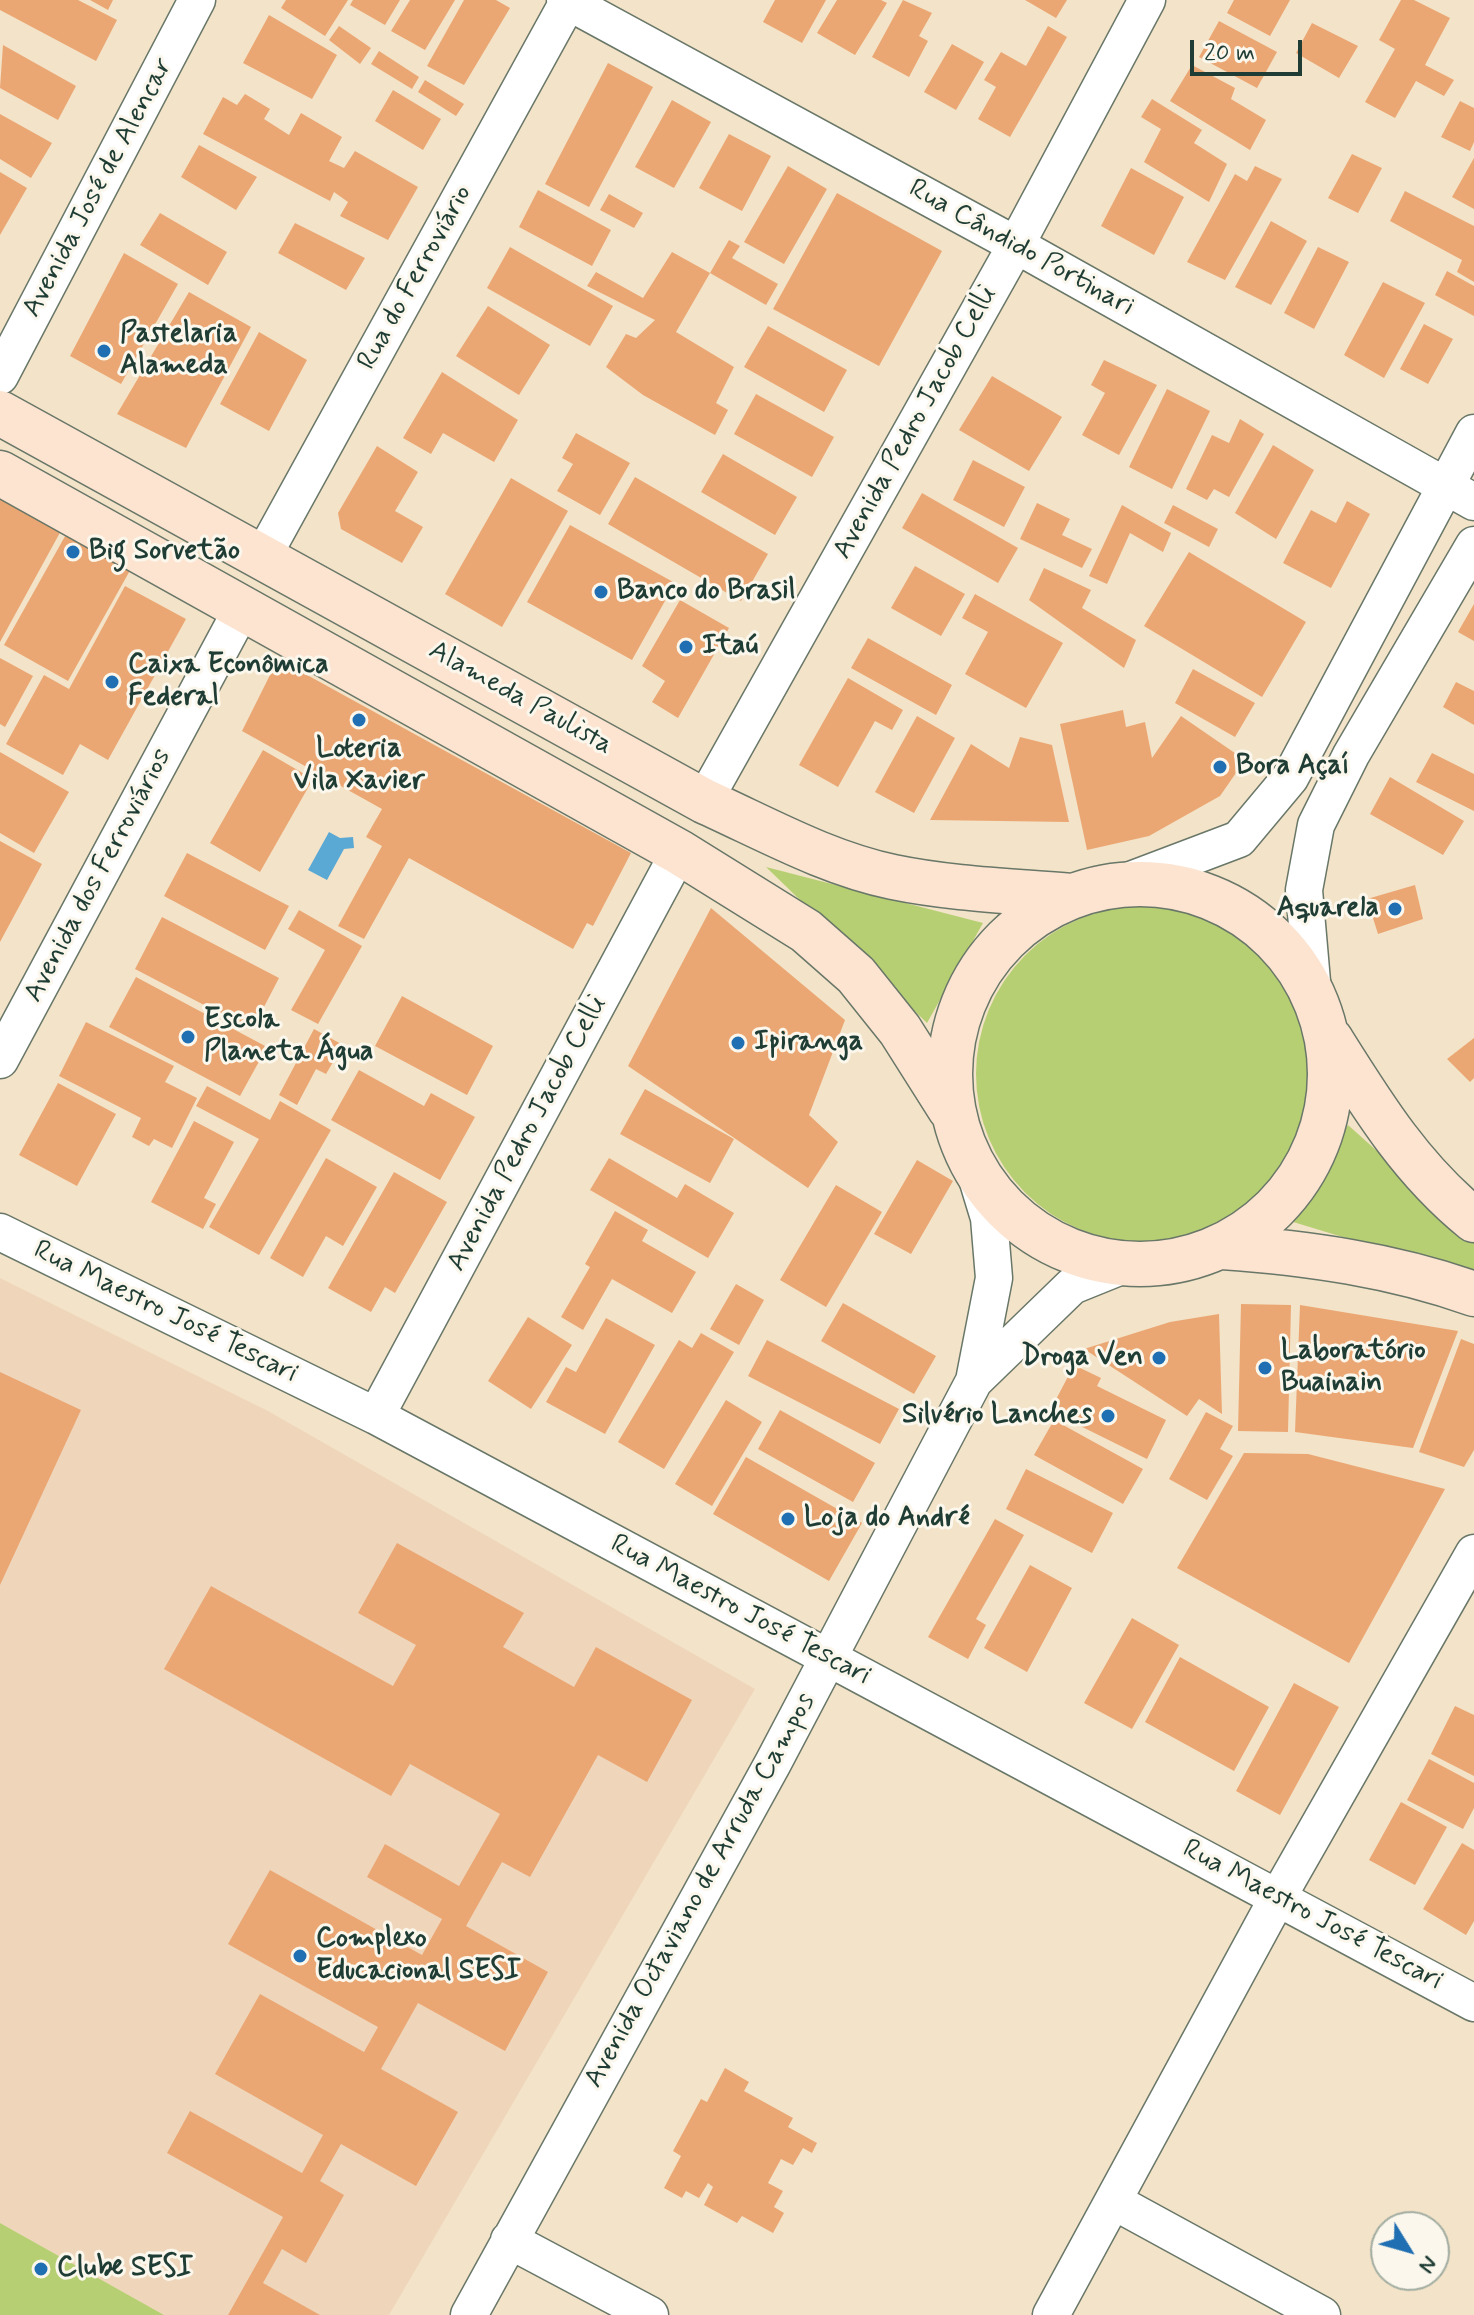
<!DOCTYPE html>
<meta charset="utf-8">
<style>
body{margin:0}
#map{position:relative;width:1474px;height:2315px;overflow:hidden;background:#f3e3c8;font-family:Mynerve,sans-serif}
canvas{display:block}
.north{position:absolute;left:1370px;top:2211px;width:80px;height:80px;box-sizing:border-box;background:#fbf7ec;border:2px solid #a3ada2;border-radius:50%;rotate:127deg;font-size:22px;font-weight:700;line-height:32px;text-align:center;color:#1f3d34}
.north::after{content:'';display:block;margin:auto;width:28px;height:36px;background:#1f6fb2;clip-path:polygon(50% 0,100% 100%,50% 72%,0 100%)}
.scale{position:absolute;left:1190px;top:40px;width:112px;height:36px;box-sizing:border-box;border:4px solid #1f3d34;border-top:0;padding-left:10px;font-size:24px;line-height:28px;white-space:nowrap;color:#1f3d34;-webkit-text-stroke:6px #fbf7ec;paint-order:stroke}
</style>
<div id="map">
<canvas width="1474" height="2315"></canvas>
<div class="north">N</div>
<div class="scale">20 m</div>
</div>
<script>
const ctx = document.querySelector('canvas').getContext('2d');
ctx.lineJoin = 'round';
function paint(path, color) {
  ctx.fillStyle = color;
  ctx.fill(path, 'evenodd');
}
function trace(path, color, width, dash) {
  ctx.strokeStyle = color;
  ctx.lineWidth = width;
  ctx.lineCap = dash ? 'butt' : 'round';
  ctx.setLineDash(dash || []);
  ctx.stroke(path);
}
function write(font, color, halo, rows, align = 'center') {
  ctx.font = font + ' Mynerve,sans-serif';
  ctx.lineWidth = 6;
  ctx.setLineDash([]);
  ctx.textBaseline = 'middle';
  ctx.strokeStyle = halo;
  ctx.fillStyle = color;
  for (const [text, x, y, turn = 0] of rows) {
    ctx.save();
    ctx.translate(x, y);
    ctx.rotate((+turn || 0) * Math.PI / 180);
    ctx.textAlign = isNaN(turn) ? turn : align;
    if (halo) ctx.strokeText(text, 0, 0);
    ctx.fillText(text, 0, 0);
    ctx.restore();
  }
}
const built = new Path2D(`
 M0 1278 268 1411 755 1689 389 2315H164L0 2223Z`);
const green = new Path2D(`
 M766 867 983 923 927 1023Z
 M976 1074a168 168 0 1 1 336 0a168 168 0 1 1-336 0Z
 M1348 1125 1474 1238V1277L1290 1221Z
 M0 2223 164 2315H0Z`);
const water = new Path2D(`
 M329 832 340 838 353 837 354 848 344 849 327 880 308 870Z`);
const building = new Path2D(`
 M0 0H78L117 20 96 61 0 10Z
 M90 0H113L108 10Z
 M286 0H348L325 36 281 8Z
 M353 0H400L385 25 350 5Z
 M410 0H455L425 50 391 31Z
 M464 0H496L510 8 464 85 427 66Z
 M775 0H826L802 43 763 22Z
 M837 0H881L887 3 855 55 817 33Z
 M903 0 932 13 919 36 928 41 909 77 872 57Z
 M1025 0H1067L1056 18Z
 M1234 0H1290L1270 36 1227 13Z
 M1401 0H1414L1450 18 1425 65 1454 80 1444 96 1416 81 1395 118 1365 102 1395 49 1379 40Z
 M269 15 337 55 312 99 243 63Z
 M1219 21 1277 52 1257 88 1199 57Z
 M1312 23 1358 46 1339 78 1296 53Z
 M339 26 371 48 360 64 329 40Z
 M1048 26 1067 37 1010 137 978 119 996 87 984 80 1001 52 1026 66Z
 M952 44 984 62 956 110 924 92Z
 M3 45 76 86 58 120 0 88Z
 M379 51 419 77 412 89 371 64Z
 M608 63 653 87 589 207 545 184Z
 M1192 65 1235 88 1231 99 1266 120 1250 150 1170 101Z
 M425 80 464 104 456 116 418 92Z
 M393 90 441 119 423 150 375 121Z
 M245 94 270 109 264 119 289 135 301 113 342 137 329 161 344 168 355 151 418 187 388 240 340 216 348 202 334 192 330 201 203 134 223 97 237 105Z
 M1152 99 1202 130 1194 143 1227 164 1209 202 1144 162 1161 129 1141 117Z
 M672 100 711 122 674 188 635 167Z
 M1460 101 1474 108V142L1470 151 1441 137Z
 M0 114 52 143 31 178 0 159Z
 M729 134 771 156 742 211 699 188Z
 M199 145 257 177 236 210 181 177Z
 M1352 154 1382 168 1358 213 1328 198Z
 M1474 158V209L1452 197Z
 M788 166 827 189 784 264 744 242Z
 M1255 166 1282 179 1225 280 1187 262 1235 174 1247 181Z
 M1131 168 1184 197 1154 255 1101 226Z
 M0 172 27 188 0 235Z
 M538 190 611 230 592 266 519 227Z
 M1405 191 1474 226V282L1457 272 1462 260 1390 221Z
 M837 193 942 251 879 366 773 309Z
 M609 194 643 213 634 228 600 210Z
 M160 213 227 252 208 285 140 245Z
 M1271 221 1307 241 1271 305 1235 287Z
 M295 223 365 258 346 290 278 253Z
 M729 240 740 246 732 258 778 284 766 305 710 273Z
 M510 247 613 306 590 346 487 288Z
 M1318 247 1349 262 1314 329 1284 313Z
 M672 252 710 273 676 332 734 367 716 403 728 410 715 435 643 395 606 367 626 334 636 338 655 320 587 286 596 272 643 298Z
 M124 253 178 284 121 384 70 356Z
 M1447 271 1474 286V316L1435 295Z
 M1383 282 1425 303 1384 378 1344 355Z
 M189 292 251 327 186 448 117 414Z
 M488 306 550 345 519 395 456 356Z
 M1424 324 1453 339 1428 384 1400 369Z
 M768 326 847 370 824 412 744 367Z
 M259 332 307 360 269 431 220 404Z
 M1104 360 1157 385 1119 455 1082 435 1105 393 1091 385Z
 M442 372 518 420 494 462 443 433 431 454 403 438Z
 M992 376 1062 417 1029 471 959 430Z
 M1167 389 1210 411 1172 489 1129 467Z
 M756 394 834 437 812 477 734 434Z
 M1240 419 1264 434 1229 497 1214 489 1207 500 1186 489 1212 435 1229 443Z
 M576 433 630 463 600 515 557 491 573 464 562 458Z
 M1273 445 1314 470 1276 539 1235 513Z
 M377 446 418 472 395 511 423 527 402 563 341 529 338 513Z
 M723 454 797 497 775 535 701 492Z
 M973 460 1025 487 1004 527 953 500Z
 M635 477 768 554 741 601 608 524Z
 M511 478 568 511 502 627 445 594Z
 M0 492 68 518 0 642Z
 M922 493 1018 548 998 583 902 528Z
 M1347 501 1370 514 1331 588 1283 563 1311 510 1336 523Z
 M1037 503 1070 519 1062 535 1092 549 1082 568 1020 539Z
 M1122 505 1171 533 1163 552 1130 533 1107 584 1089 576Z
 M1173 505 1218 529 1209 547 1164 523Z
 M73 522 137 558 68 681 4 645Z
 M570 525 675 583 632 660 527 602Z
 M1189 552 1306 622 1262 697 1144 626Z
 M915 566 965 594 941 636 891 608Z
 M1044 568 1091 590 1082 608 1136 640 1124 668 1029 600Z
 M125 586 186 619 108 760 80 744 63 775 6 744 44 675 69 689Z
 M975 594 1063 643 1026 708 965 674 988 632 962 618Z
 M680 600 729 628 678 718 652 702 665 681 642 666Z
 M1474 604V641L1458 632Z
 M868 638 952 685 936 715 851 668Z
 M0 658 33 676 5 727 0 724Z
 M278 659 631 853 593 926 587 923 573 949 409 858 364 939 338 926 382 846 366 837 382 809 242 731Z
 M1193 669 1255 703 1235 737 1175 703Z
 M848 678 903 710 892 730 875 721 838 787 799 765Z
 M1456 682 1474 691V725L1443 707Z
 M1123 710 1126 727 1145 722 1152 758 1181 716 1245 760 1220 796 1149 836 1087 850 1060 724Z
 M917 716 955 738 914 813 875 792Z
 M1020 737 1052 745 1069 822 930 820 971 744 1009 768Z
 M263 750 313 779 260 872 210 843Z
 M0 752 69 792 34 853 0 833Z
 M1432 753 1474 774V811L1416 782Z
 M1390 777 1464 821 1443 855 1370 814Z
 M0 841 42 864 0 942Z
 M187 853 289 906 265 950 164 896Z
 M1415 885 1423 919 1378 934 1367 899Z
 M711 908 845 1020 809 1115 838 1142 808 1188 628 1066Z
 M299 910 362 946 318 1024 291 1010 325 950 288 929Z
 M162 917 279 978 252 1030 135 969Z
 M136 977 267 1047 240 1096 109 1027Z
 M402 996 493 1046 467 1095 375 1046Z
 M86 1022 174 1066 165 1082 197 1098 172 1148 154 1139 149 1146 132 1137 141 1118 59 1076Z
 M314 1029 343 1045 326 1074 316 1069 297 1105 279 1095Z
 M1474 1038V1078L1470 1082 1447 1059Z
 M359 1070 424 1106 431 1093 475 1117 440 1180 331 1120Z
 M58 1083 116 1114 77 1186 19 1155Z
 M207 1086 270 1120 280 1101 331 1130 259 1255 209 1227 259 1139 196 1106Z
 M645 1089 734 1139 710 1183 620 1134Z
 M194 1121 234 1142 204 1198 216 1204 203 1229 151 1202Z
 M326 1158 377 1187 343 1246 326 1236 303 1277 270 1258Z
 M609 1158 677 1198 685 1184 734 1213 708 1258 590 1190Z
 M917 1160 953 1181 911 1254 874 1234Z
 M394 1172 447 1202 395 1293 385 1287 371 1312 328 1288Z
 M836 1185 882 1212 826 1307 780 1280Z
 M615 1211 648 1230 642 1241 696 1272 672 1313 612 1279 583 1330 561 1317 590 1267 585 1264Z
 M736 1284 764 1300 739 1345 710 1329Z
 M843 1303 936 1356 914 1394 821 1341Z
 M1241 1304 1291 1305 1288 1432 1238 1431Z
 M1300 1305 1458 1331 1413 1448 1295 1432Z
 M1219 1314 1222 1414 1199 1399 1187 1416 1084 1349 1170 1322Z
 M528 1317 572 1345 531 1409 488 1381Z
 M606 1318 655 1345 605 1434 546 1402 566 1367 576 1372Z
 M701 1333 734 1352 664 1469 618 1442 679 1340 692 1348Z
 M1461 1339 1474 1344V1450L1464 1467 1419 1452Z
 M767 1340 899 1409 880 1444 748 1376Z
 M1074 1365 1101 1378 1097 1386 1166 1420 1147 1459 1050 1411Z
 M0 1372 81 1410 0 1585Z
 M726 1400 762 1422 712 1506 675 1484Z
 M780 1410 875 1463 853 1502 758 1449Z
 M1206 1412 1233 1426 1220 1449 1233 1456 1207 1500 1169 1479Z
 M1054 1420 1143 1469 1123 1504 1034 1455Z
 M1244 1453 1308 1454 1445 1489 1349 1663 1177 1568Z
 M746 1457 862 1523 829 1581 713 1514Z
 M1026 1469 1113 1513 1092 1553 1006 1509Z
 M995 1519 1024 1535 976 1619 986 1625 968 1659 928 1637Z
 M397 1543 524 1613 503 1647 574 1687 596 1647 692 1700 647 1782 598 1755 530 1877 502 1862 466 1926 548 1972 505 2051 418 2003 381 2069 458 2112 416 2186 341 2144 320 2181 344 2195 306 2263 282 2249 263 2283 320 2315H228L283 2217 167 2153 190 2111 302 2173 323 2135 215 2074 260 1994 364 2052 378 2027 228 1944 270 1870 422 1955 442 1919 367 1877 385 1844 459 1886 500 1814 410 1764 391 1796 164 1669 211 1586 393 1686 416 1645 358 1613Z
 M1030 1565 1072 1588 1027 1672 984 1648Z
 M1132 1618 1179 1645 1132 1729 1084 1703Z
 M1180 1657 1269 1707 1234 1771 1145 1722Z
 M1294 1683 1339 1707 1280 1815 1236 1791Z
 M1455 1706 1474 1715V1776L1431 1754Z
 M1429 1759 1474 1783V1808L1463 1829 1407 1800Z
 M1401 1802 1447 1827 1415 1885 1369 1860Z
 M1462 1843 1474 1850V1921L1466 1935 1423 1909Z
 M725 2068 749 2082 744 2091 793 2118 788 2127 817 2143 812 2153 803 2148 793 2165 781 2159 768 2183 783 2191 774 2207 784 2213 773 2233 742 2216 737 2223 704 2205 713 2187 708 2183 699 2198 686 2191 682 2198 664 2188 681 2156 673 2151 701 2099 707 2102Z`);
const minor = new Path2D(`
 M565 0 1016 245 1474 502
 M0 376 197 0
 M263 556 569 0
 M704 801 1016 245 1147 0
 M1120 884 1239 839 1290 778 1474 433
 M1313 993 1304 890 1316 825 1351 755 1474 545
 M0 1060 243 607
 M0 1232 376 1416 1474 2003
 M974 1381 1072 1286 1124 1265
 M376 1416 679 852
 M1115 2202 1322 2315
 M509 2240 650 2315
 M469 2315 773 1763 974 1381 994 1278 989 1218 975 1172
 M1051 2315 1278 1897 1474 1553`);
const secondary = new Path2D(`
 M0 413 704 801C766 829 826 863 893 877 951 889 1012 891 1071 896
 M0 473 679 852 806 931 856 975 900 1030 950 1109
 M950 1074a190 190 0 1 1 380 0a190 190 0 1 1-380 0Z
 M1331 1040C1373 1107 1412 1170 1474 1220
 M1222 1247C1308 1253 1393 1265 1474 1294`);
const markers = [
 [104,351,8,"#1f6fb2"],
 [73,552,8,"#1f6fb2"],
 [601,592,8,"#1f6fb2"],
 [686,647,8,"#1f6fb2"],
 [112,682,8,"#1f6fb2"],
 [359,720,8,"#1f6fb2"],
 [1220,767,8,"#1f6fb2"],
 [1395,909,8,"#1f6fb2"],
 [188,1037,8,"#1f6fb2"],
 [738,1043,8,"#1f6fb2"],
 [1159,1358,8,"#1f6fb2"],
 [1265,1368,8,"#1f6fb2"],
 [1108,1416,8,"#1f6fb2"],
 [788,1519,8,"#1f6fb2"],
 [300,1956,8,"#1f6fb2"],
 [41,2269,8,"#1f6fb2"]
];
const streetNames = [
 ["Avenida José de Alencar",99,188,-62],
 ["Rua Cândido Portinari",1021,249,29],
 ["Rua do Ferroviário",416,278,-61],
 ["Avenida Pedro Jacob Celli",916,423,-61],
 ["Alameda Paulista",520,699,29],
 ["Avenida dos Ferroviários",99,876,-62],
 ["Avenida Pedro Jacob Celli",528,1134,-62],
 ["Rua Maestro José Tescari",165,1313,26],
 ["Rua Maestro José Tescari",740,1611,28],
 ["Avenida Octaviano de Arruda Campos",701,1891,-61],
 ["Rua Maestro José Tescari",1312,1916,28]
];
const poiNames = [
 ["Pastelaria",120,335],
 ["Alameda",120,367],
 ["Big Sorvetão",89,552],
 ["Banco do Brasil",617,592],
 ["Itaú",702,647],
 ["Caixa Econômica",128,666],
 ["Federal",128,698],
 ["Loteria",359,750,"center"],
 ["Vila Xavier",359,782,"center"],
 ["Bora Açaí",1236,767],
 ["Aquarela",1379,909,"right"],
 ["Escola",204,1021],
 ["Planeta Água",204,1053],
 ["Ipiranga",754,1043],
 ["Laboratório",1281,1352],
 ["Buainain",1281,1384],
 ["Droga Ven",1143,1358,"right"],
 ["Silvério Lanches",1092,1416,"right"],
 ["Loja do André",804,1519],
 ["Complexo",316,1940],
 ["Educacional SESI",316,1972],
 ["Clube SESI",57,2269]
];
paint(built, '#efd6bb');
paint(green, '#b7cf73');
paint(water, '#5aa8d4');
paint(building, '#eba773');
trace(minor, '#697768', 39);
trace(secondary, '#697768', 47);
trace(minor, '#fff', 36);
trace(secondary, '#fde4d1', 44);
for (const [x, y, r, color] of markers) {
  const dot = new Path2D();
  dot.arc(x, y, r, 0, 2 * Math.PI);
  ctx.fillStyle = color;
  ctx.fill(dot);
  trace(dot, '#fbf7ec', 3);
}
write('28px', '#1f3d34', '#fbf7ec', streetNames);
write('bold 28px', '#1f3d34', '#fbf7ec', poiNames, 'left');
</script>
